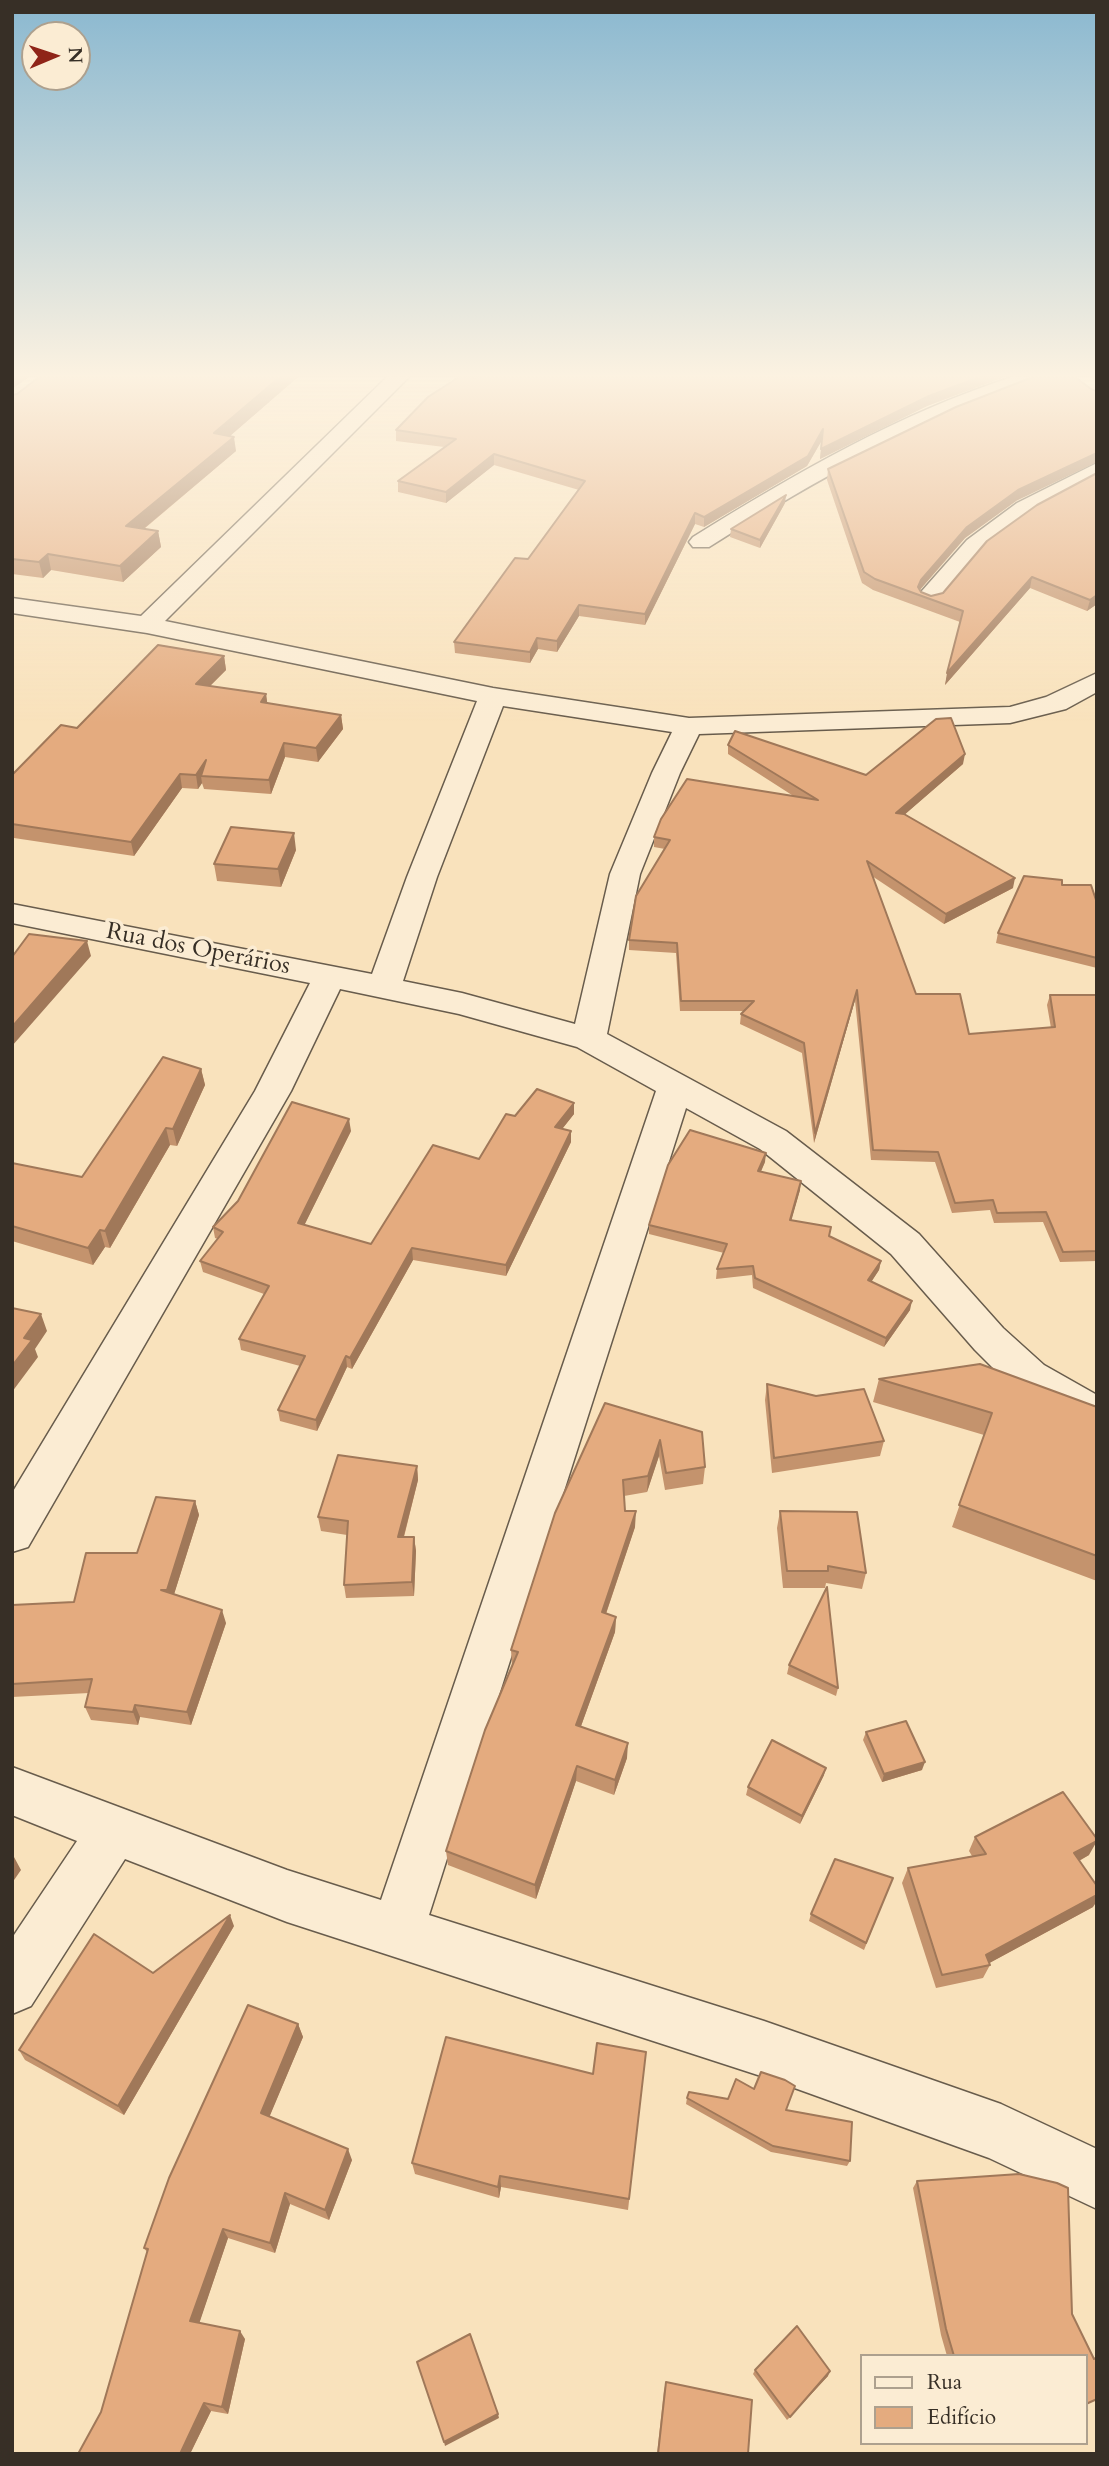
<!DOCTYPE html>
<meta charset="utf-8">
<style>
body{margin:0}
#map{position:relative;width:1109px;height:2466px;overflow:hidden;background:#f9e2bc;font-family:Cardo,serif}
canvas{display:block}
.frame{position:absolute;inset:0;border:14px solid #372f26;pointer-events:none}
.legend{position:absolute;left:860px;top:2354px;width:228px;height:91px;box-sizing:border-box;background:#fbecd3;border:2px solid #ada08e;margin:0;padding:9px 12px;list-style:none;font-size:21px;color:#372f26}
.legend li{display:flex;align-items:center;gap:14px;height:35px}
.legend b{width:35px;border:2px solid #ada08e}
.north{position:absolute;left:21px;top:21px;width:70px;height:70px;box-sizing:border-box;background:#fbecd3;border:2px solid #ada08e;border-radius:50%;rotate:88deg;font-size:19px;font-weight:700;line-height:28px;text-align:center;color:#372f26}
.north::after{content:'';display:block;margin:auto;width:24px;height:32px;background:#8f2418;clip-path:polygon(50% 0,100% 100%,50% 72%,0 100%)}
</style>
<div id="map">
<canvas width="1109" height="2466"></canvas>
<div class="frame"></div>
<ul class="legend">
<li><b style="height:9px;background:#fbecd3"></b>Rua</li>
<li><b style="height:19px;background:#e4ab7f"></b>Edifício</li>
</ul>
<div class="north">N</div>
</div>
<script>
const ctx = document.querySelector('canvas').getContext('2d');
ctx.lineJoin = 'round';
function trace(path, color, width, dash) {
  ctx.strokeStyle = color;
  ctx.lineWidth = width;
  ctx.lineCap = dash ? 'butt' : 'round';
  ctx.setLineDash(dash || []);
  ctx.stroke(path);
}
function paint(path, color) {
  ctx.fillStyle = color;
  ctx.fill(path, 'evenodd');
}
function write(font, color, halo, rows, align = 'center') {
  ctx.font = font + ' Cardo,serif';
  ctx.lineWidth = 7;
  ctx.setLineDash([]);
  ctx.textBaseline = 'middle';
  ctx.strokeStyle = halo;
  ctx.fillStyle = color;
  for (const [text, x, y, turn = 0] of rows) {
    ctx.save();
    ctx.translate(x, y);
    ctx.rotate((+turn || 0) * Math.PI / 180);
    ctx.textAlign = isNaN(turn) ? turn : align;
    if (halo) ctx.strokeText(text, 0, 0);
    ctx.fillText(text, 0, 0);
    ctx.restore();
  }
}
const minor = new Path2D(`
 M387 377H409L165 621 493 688 689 718 1010 707 1046 697 1097 673V692L1066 709 1010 723 699 734 680 773 640 874 607 1034 786 1131 919 1234 1003 1328 1044 1365 1097 1395V1430L1061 1417 1014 1389 975 1350 891 1254 760 1149 686 1108 429 1915 764 2021 1001 2104 1097 2149V2209L989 2158 764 2077 287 1922 125 1859 31 2006 12 2014V1938L77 1841 12 1815V1767L287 1870 381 1900 656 1091 577 1047 459 1014 340 989 291 1091 28 1547 12 1552V1493L255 1091 310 983 12 923V904L372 974 407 877 477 701 147 633 12 613V598L141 616ZM503 706 672 732 652 773 610 874 575 1024 462 993 403 981 437 877Z
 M1012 377H1043L1040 381C921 421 815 480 709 547H693L689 542 693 537C794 474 898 414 1012 377Z
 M1097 463V479L1033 513 983 550 939 602 930 604 921 602 918 597 921 592 967 540 1017 503Z`);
const wall = new Path2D(`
 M39 377H298L230 436 236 451 144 529 158 531 161 547 123 582 51 570 43 578 12 574V395L17 394Z
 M483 377H1004L927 406 820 459 822 440 807 466 704 527 695 524 645 625 579 616 557 652 538 649 530 663 455 653 454 642 528 559 579 490 494 465 446 503 398 492V481L444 447 396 441V430L474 378Z
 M1090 377H1097V382Z
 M828 469 1016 501 965 538 919 590 921 592 931 596 943 593 987 541 1097 604 1087 611 1030 588 945 685 960 622 873 590 862 583 827 480Z
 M785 503 760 548 730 537 731 529Z
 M224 656 226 670 210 686 266 694 267 703 341 715 343 729 318 762 285 757 271 794 204 789 202 783 198 789 182 788 134 856 14 838 12 839V775L77 728Z
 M728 745 866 775 963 764 905 814 1013 888 944 924 872 876 916 994 969 1034 1051 1028 1047 1005 1050 995H1097V1261L1060 1262 1043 1222 994 1223 990 1210 952 1213 935 1162 871 1160 855 1000 814 1143 802 1053 740 1024 741 1014 744 1011H680L676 953 629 950V940L665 849 654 847V837L795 797 728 754Z
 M296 850 281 887 217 881 214 864Z
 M1097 903V968L996 943 998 933Z
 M201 1069 205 1085 177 1146 170 1145 110 1248 105 1247 93 1265 12 1241V1163L82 1177Z
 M574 1103V1114L562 1129 571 1131V1142L506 1276 413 1260 352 1369 347 1367 317 1431 280 1421 278 1410 300 1366 241 1350 239 1339 264 1294 203 1272 200 1261 218 1239 215 1238 213 1227 351 1131 304 1225 371 1244 479 1159 515 1116Z
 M765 1162 760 1172 800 1190 791 1220 829 1236 881 1261 879 1270 871 1282 910 1310 884 1347 753 1288 752 1275 716 1279 717 1269 724 1253 649 1234V1225Z
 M879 1379 1097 1407V1581L952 1527 984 1435 873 1402Z
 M767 1384 816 1396 884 1441 880 1456 772 1473 765 1400Z
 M605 1403 705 1467 703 1484 665 1490 659 1456 647 1492 624 1496 625 1511 635 1527 606 1614 616 1617 615 1632 581 1726 627 1758 614 1795 576 1781 536 1899 448 1865 446 1851 512 1666 511 1650Z
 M417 1466 418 1480 404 1537H414L416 1551 414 1596 346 1598 344 1585 347 1535 321 1531 318 1517Z
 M195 1501 199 1515 174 1594 226 1623 191 1725 140 1717 138 1725 91 1720 85 1707 89 1693 12 1697V1605L74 1602 137 1553Z
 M780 1511 866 1573 862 1589 826 1583 825 1588H783L777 1528Z
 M789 1665 838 1688 836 1696 787 1674Z
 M866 1732 922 1770 882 1782 863 1740Z
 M824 1775 800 1824 746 1795 748 1787Z
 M975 1837 1089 1855 1079 1861 1093 1907 989 1963 990 1965 983 1978 936 1988 902 1883 908 1868 972 1856 969 1851Z
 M893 1878 864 1950 809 1921 811 1914Z
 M234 1926 124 2115 25 2060 19 2050Z
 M298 2024 303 2037 269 2117 352 2160 329 2220 290 2204 275 2253 228 2238 199 2323 245 2339 228 2414 211 2411 190 2454H78L101 2412 147 2252 144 2248Z
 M646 2052 628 2210 501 2187 499 2198 415 2174 412 2163 593 2074Z
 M754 2089 786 2110 850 2161 847 2166 771 2152 686 2104 687 2098 728 2099Z
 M917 2181 1072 2314 1086 2356H947L941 2335 913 2188Z
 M755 2370 828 2376 787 2420 753 2374Z
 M666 2382 748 2454H657L664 2390Z`);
const shadedWall = new Path2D(`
 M12 377H29L12 389Z
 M280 377H298L216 448 214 433Z
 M980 377H1004L927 406 820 459 821 449 929 396Z
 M823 429 822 440 807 466 704 527V517Z
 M234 437 236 451 129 541 126 526Z
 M1097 453V462L1016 501 965 538 919 591 918 587 921 580 967 527 1018 490Z
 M494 454V465L446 503V492Z
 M786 495 785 503 760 548V540Z
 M695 513V524L645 625V614Z
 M158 531 161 547 123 582 120 566Z
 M48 554 51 570 43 578 39 562Z
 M1032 577 1030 588 945 685 947 673Z
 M1097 595V604L1087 611 1090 600Z
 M579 605V616L557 652V641Z
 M537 638 538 649 530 663V652Z
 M224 656 226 670 198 698 196 684Z
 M266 694 268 708 261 702Z
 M341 715 343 729 318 762 316 748Z
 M284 743 285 757 271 794 269 780Z
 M965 754 963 764 895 823 896 813Z
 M206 760 201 776 202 783 198 789 196 775Z
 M180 774 182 788 134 856 131 842Z
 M294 833 296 850 281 887 278 869Z
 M1015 878 1013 888 944 924 946 914Z
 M87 941 91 956 12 1046V1027Z
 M857 990 855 1000 814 1143 815 1133Z
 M201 1069 205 1085 177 1146 173 1129Z
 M574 1103V1114L555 1138V1127Z
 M349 1119 351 1131 300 1234 298 1223Z
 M166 1128 170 1145 110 1248 105 1231Z
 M571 1131V1142L506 1276V1265Z
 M766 1153 765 1162 757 1181 758 1171Z
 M801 1181 800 1190 789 1229 790 1220Z
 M100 1230 105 1247 93 1265 88 1248Z
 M412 1248 413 1260 352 1369 350 1358Z
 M881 1261 879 1270 866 1290 868 1280Z
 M912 1301 910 1310 884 1347 886 1338Z
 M41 1314 47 1331 35 1349 38 1357 12 1392V1366L24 1338Z
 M346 1356 347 1367 317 1431 316 1420Z
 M660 1440 659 1456 647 1492 648 1476Z
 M417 1466 418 1480 400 1551 398 1537Z
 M195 1501 199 1515 171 1604 167 1590Z
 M636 1511 635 1527 601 1628 602 1612Z
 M414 1537 416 1551 414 1596 412 1582Z
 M222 1610 226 1623 191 1725 187 1712Z
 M616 1617 615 1632 576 1740V1725Z
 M135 1705 140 1717 138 1725 133 1712Z
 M628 1743 627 1758 614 1795 615 1780Z
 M925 1762 922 1770 882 1782 884 1774Z
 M577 1766 576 1781 536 1899 535 1885Z
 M826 1768 824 1775 800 1824 802 1816Z
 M1097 1841 1089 1855 1066 1868 1074 1853Z
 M14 1857 21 1870 12 1883V1859Z
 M1097 1895V1901L1093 1907 984 1966 986 1955Z
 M230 1915 234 1926 124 2115 118 2106Z
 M298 2024 303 2037 266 2125 261 2113Z
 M348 2149 352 2160 329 2220 325 2210Z
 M500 2176 501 2187 499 2198 498 2187Z
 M285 2193 290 2204 275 2253 270 2243Z
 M223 2229 228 2238 197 2330 190 2321Z
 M240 2331 245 2339 228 2414 222 2407Z
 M830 2371 828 2376 787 2420 790 2417Z
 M204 2403 211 2411 190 2454H180Z
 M498 2414 499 2418 445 2446 444 2442Z`);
const building = new Path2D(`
 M39 377H280L214 433 234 437 126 526 158 531 120 566 48 554 39 562 12 559V395L17 394Z
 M459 377 474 378 483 377H980L929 396 821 449 823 429 808 456 704 517 695 513 645 614 579 605 557 641 537 638 530 652 454 642 515 558 528 559 585 481 494 454 446 492 398 481 456 439 396 430 428 397Z
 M1033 377H1075L1091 389 1097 391V453L1018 490 967 527 921 580 918 587 921 592 931 596 943 593 987 541 1037 505 1097 473V595L1090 600 1032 577 947 673 963 611 875 579 864 572 828 469 956 407Z
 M786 495 760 540 731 529Z
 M158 645 224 656 196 684 266 694 261 702 341 715 316 748 284 743 269 780 201 776 206 760 196 775 180 774 131 842 12 824V775L61 725 77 728Z
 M951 718 965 754 896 813 904 814 1015 878 946 914 867 861 916 994H960L969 1034 1055 1027 1050 995H1097V1251L1063 1252 1046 1212 997 1213 993 1200 955 1203 938 1152 873 1150 857 990 815 1133 804 1043 741 1014 754 1001H681L677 943 629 940 636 896 670 840 654 837 661 819 687 779 818 800 728 745 735 731 866 775 936 719Z
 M231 827 294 833 278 869 214 864Z
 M1024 876 1062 880V885H1091L1097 903V958L998 933Z
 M29 934 87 941 12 1027V957Z
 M163 1057 201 1069 173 1129 166 1128 105 1231 100 1230 88 1248 12 1226V1163L82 1177Z
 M537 1089 574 1103 555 1127 571 1131 506 1265 412 1248 350 1358 346 1356 316 1420 278 1410 305 1356 239 1339 269 1286 200 1261 223 1232 213 1227 238 1201 292 1102 349 1119 298 1223 371 1244 433 1145 479 1159 506 1114 515 1116Z
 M690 1130 766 1153 758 1171 801 1181 790 1220 831 1227 829 1236 881 1261 868 1280 912 1301 886 1338 755 1278 753 1266 717 1269 727 1244 649 1225 668 1165Z
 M12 1308 41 1314 24 1338 32 1340 12 1366Z
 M980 1364 1097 1407V1556L959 1505 992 1413 879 1379Z
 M767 1384 816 1396 864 1389 884 1441 774 1458Z
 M605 1403 702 1432 705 1467 666 1473 660 1440 648 1476 623 1480 625 1511H636L602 1612 616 1617 576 1725 628 1743 615 1780 577 1766 535 1885 446 1851 485 1730 518 1652 511 1650 555 1513Z
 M338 1455 417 1466 398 1537H414L412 1582 344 1585 348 1521 318 1517Z
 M156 1497 195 1501 167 1590H161L222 1610 187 1712 135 1705 133 1712 85 1707 92 1679 12 1684V1605L74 1602 86 1553H137Z
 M780 1511 857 1512 866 1573 828 1566V1571H787Z
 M827 1587 838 1688 789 1665Z
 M906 1721 925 1762 884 1774 866 1732Z
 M772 1740 826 1768 802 1816 748 1787Z
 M1063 1792 1097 1839V1841L1074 1853 1097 1886V1895L986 1955 990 1965 942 1975 908 1868 986 1854 975 1837Z
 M835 1859 893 1878 866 1943 811 1914Z
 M230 1915 118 2106 19 2050 94 1934 153 1973Z
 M248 2005 298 2024 261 2113 348 2149 325 2210 285 2193 270 2243 223 2229 190 2321 240 2331 222 2407 204 2403 180 2454H78L101 2412 148 2249 144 2248 169 2178Z
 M446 2037 593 2074 597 2043 646 2052 629 2199 500 2176 498 2187 412 2163Z
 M761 2072 785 2080 795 2086 786 2110 852 2122 850 2161 773 2146 687 2098 689 2092 728 2099 736 2079 754 2089Z
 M1019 2174 1057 2183 1068 2188 1072 2314 1094 2359 1097 2357V2399L1086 2404V2356H954L946 2329 917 2181Z
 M797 2326 830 2371 790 2417 755 2370Z
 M470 2334 498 2414 444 2442 417 2362Z
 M666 2382 752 2400 748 2454H658Z`);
const streetNames = [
 ["Rua dos Operários",198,950,11]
];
trace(minor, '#685c4c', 3);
paint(minor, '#fbecd3');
paint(wall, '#c4936d');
paint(shadedWall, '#a07859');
paint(building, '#e4ab7f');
trace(building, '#a07859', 2);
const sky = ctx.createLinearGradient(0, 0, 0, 723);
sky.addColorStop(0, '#8ab8d0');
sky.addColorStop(0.52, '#fcf2e1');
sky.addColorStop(1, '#fcf2e100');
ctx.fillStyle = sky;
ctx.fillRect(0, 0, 1109, 723);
write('24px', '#372f26', '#fbecd3', streetNames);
</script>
